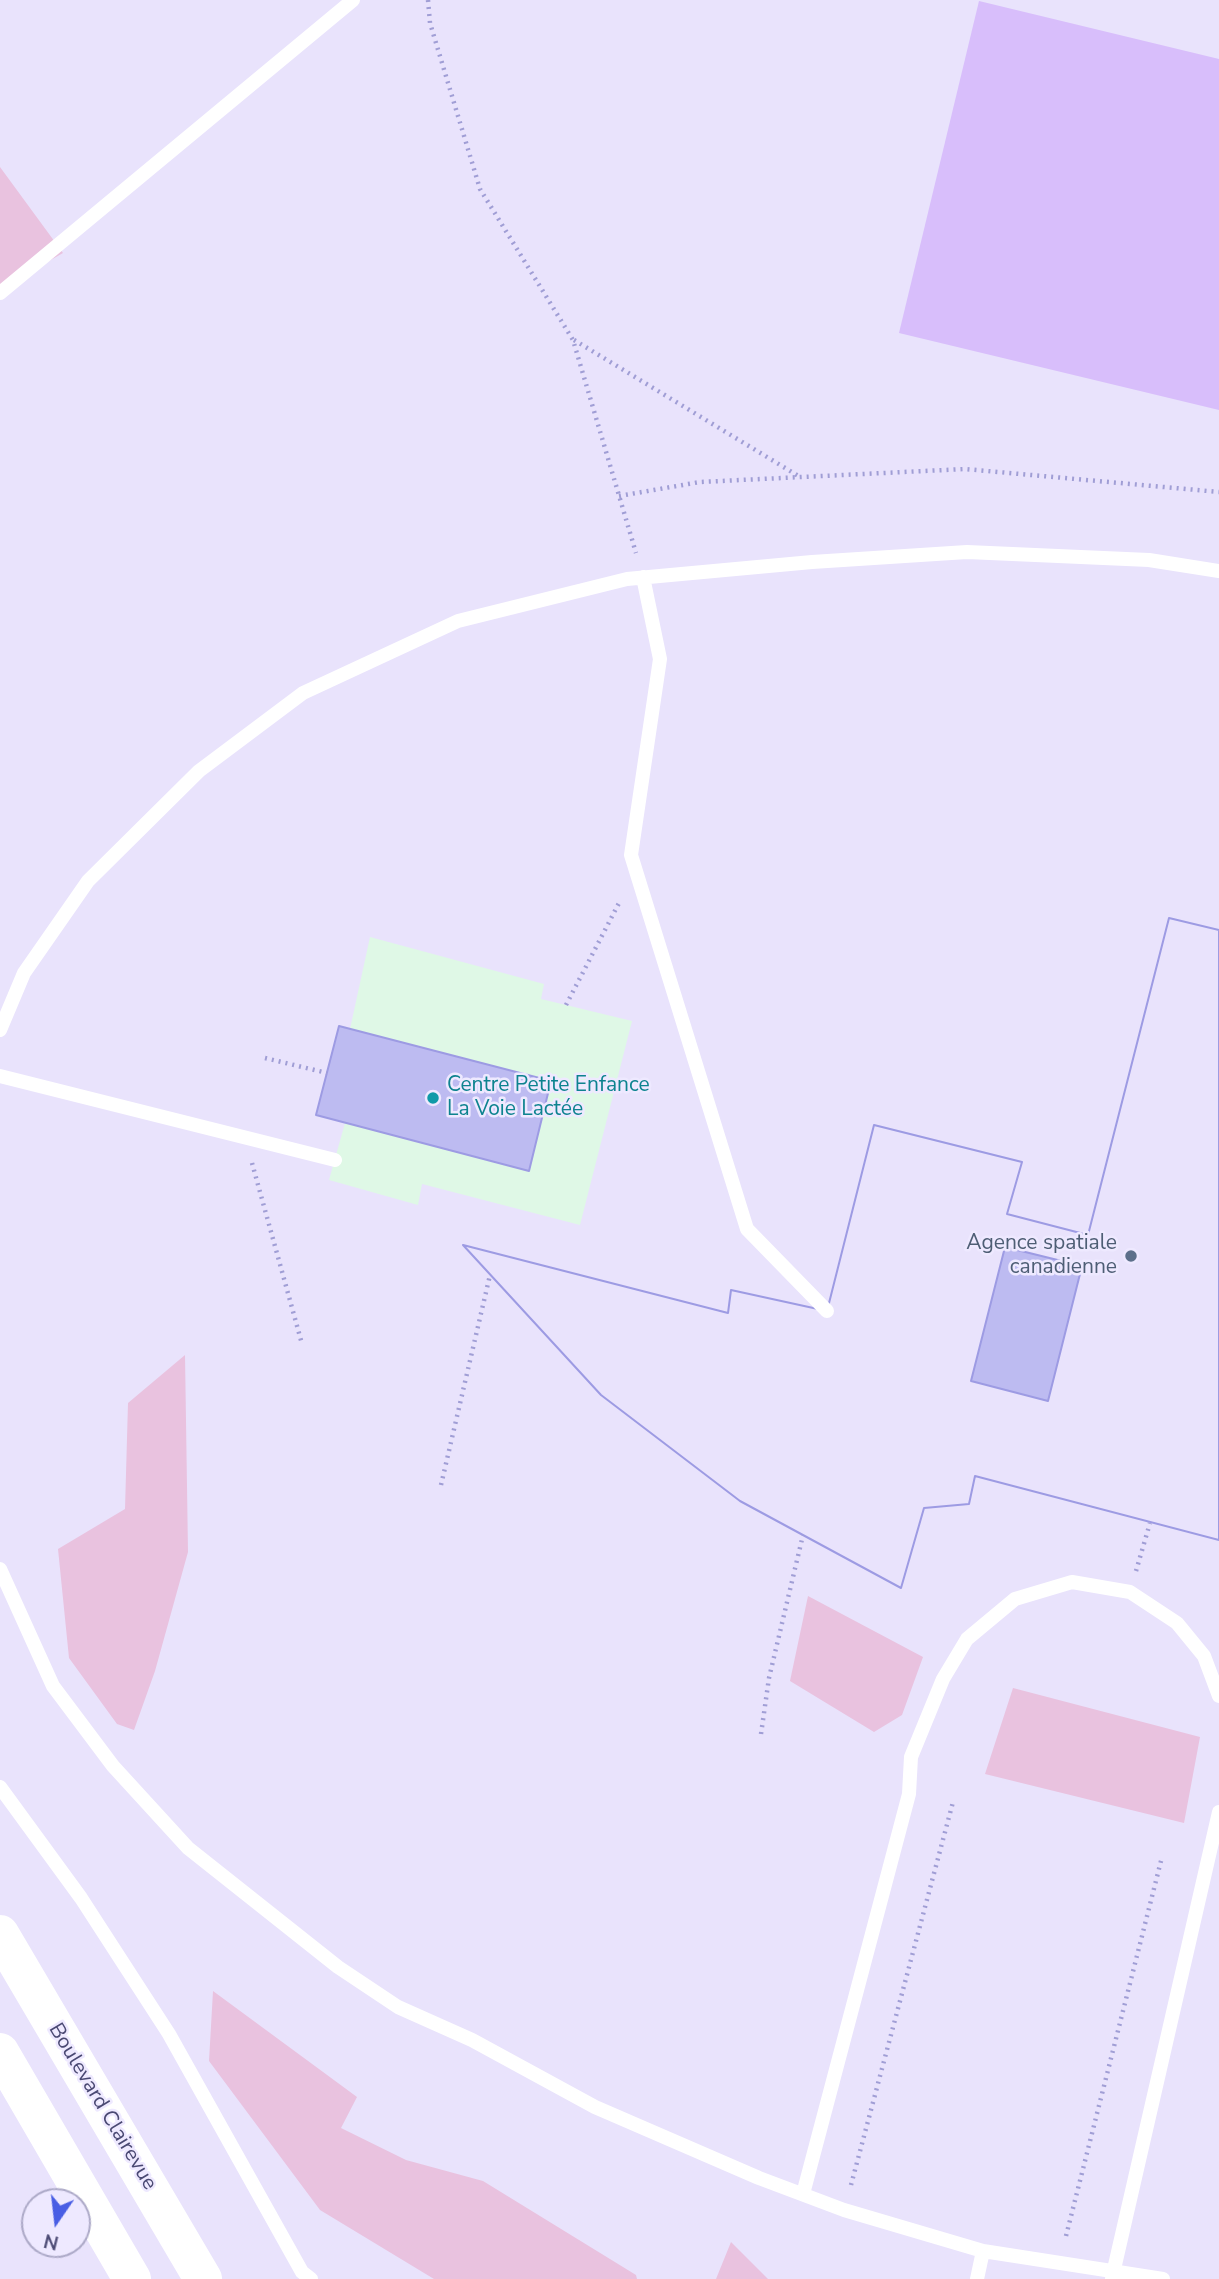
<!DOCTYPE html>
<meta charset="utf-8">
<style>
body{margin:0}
#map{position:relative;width:1219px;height:2279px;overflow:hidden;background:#e9e3fc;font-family:"Nunito Sans",sans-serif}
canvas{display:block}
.north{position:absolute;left:21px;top:2188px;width:70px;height:70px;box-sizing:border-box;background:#eee9ff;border:2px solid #aca9c7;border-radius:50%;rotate:194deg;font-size:19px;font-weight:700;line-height:28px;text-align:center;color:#4a4973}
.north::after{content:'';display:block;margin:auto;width:24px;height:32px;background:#495ee4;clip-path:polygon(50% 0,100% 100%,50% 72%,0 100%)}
</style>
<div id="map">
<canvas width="1219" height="2279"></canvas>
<div class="north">N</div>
</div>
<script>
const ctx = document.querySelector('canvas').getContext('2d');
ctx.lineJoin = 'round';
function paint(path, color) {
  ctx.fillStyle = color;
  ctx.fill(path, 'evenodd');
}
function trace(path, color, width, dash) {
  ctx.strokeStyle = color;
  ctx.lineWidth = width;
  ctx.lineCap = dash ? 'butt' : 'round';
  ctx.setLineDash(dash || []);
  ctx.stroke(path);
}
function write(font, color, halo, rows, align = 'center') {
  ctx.font = font + ' "Nunito Sans",sans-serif';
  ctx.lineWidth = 5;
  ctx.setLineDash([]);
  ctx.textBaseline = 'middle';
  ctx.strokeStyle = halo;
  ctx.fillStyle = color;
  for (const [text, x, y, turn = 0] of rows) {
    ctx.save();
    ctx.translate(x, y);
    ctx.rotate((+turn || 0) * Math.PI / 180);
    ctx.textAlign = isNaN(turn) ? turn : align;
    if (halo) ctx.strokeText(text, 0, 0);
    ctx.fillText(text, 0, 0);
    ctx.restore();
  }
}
const education = new Path2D(`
 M370 937 544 984 541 999 632 1021 580 1225 422 1184 418 1205 329 1180 345 1123 529 1171 550 1081 350 1029Z`);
const green = new Path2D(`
 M0 167 63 253 0 289Z
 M185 1355 188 1552 155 1671 134 1730 117 1724 69 1658 58 1549 125 1509 128 1403Z
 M808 1596 923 1657 902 1715 874 1732 790 1681Z
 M1013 1688 1200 1737 1184 1823 985 1774Z
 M213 1991 357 2097 341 2128 406 2160 483 2181 636 2275 637 2279H434L320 2210 209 2061Z
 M731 2242 768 2279H716Z`);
const sand = new Path2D(`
 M979 1 1219 59V410L899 333Z`);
const building = new Path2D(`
 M1169 918 1219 930V1540L975 1476 969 1504 924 1508 901 1588 740 1501 601 1395 463 1245 728 1313 731 1290 827 1311 874 1125 1022 1162 1007 1214 1088 1235ZM1005 1247 1082 1266 1048 1401 971 1381Z
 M1169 918 1219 930V1540L975 1476 969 1504 924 1508 901 1588 740 1501 601 1395 463 1245 728 1313 731 1290 827 1311 874 1125 1022 1162 1007 1214 1088 1235Z
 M339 1026 551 1081 529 1171 316 1115Z`);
const path = new Path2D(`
 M428 0 430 23 480 189 573 340 636 553
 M574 340 800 477
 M619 496 700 482 965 469 1219 492
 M566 1005 619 903
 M265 1058 327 1073
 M252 1163 302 1344
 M441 1485 490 1275
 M1136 1571 1150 1523
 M761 1734 769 1678 803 1535
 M851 2185 953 1802
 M1066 2236 1162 1857`);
const lane = new Path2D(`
 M0 293 353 0
 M643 577 660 659 631 855 747 1229 827 1311
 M0 1030 24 973 88 881 199 771 303 693 458 621 627 579 812 562 967 552 1149 560 1219 571
 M0 1076 335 1160
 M0 1569 53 1686 113 1766 188 1848 338 1967 398 2007 472 2040 595 2107 759 2178 844 2210 983 2251 1163 2279
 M0 1787 81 1898 169 2034 302 2272 311 2279
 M803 2194 909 1794 911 1757 943 1679 967 1639 1015 1599 1072 1582 1130 1592 1177 1623 1204 1656 1219 1696
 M1112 2278 1219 1812
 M977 2279 983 2251`);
const secondary = new Path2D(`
 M0 1934 203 2279
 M0 2052 132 2279`);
const markers = [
 [433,1098,7,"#0f9aa8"],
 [1131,1256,7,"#5c6f8a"]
];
const cultureNames = [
 ["Centre Petite Enfance",447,1086],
 ["La Voie Lactée",447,1110]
];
const serviceNames = [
 ["Agence spatiale",1117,1244],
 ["canadienne",1117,1268]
];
const streetNames = [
 ["Boulevard Clairevue",102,2107,59]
];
paint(education, '#dff8e6');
paint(green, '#e9c2df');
paint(sand, '#d8befb');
paint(building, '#bdbbf1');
trace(building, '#9d9be3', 2);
trace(path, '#a09ed5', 4.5, [2, 5]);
trace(lane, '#fff', 14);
trace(secondary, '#fff', 38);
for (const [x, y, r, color] of markers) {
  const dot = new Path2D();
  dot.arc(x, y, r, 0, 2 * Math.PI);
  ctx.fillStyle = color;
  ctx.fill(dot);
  trace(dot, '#eee9ff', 2.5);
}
write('21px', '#0d838f', '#eee9ff', cultureNames, 'left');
write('21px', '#4e5e75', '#eee9ff', serviceNames, 'right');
write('21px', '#4a4973', '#eee9ff', streetNames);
</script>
